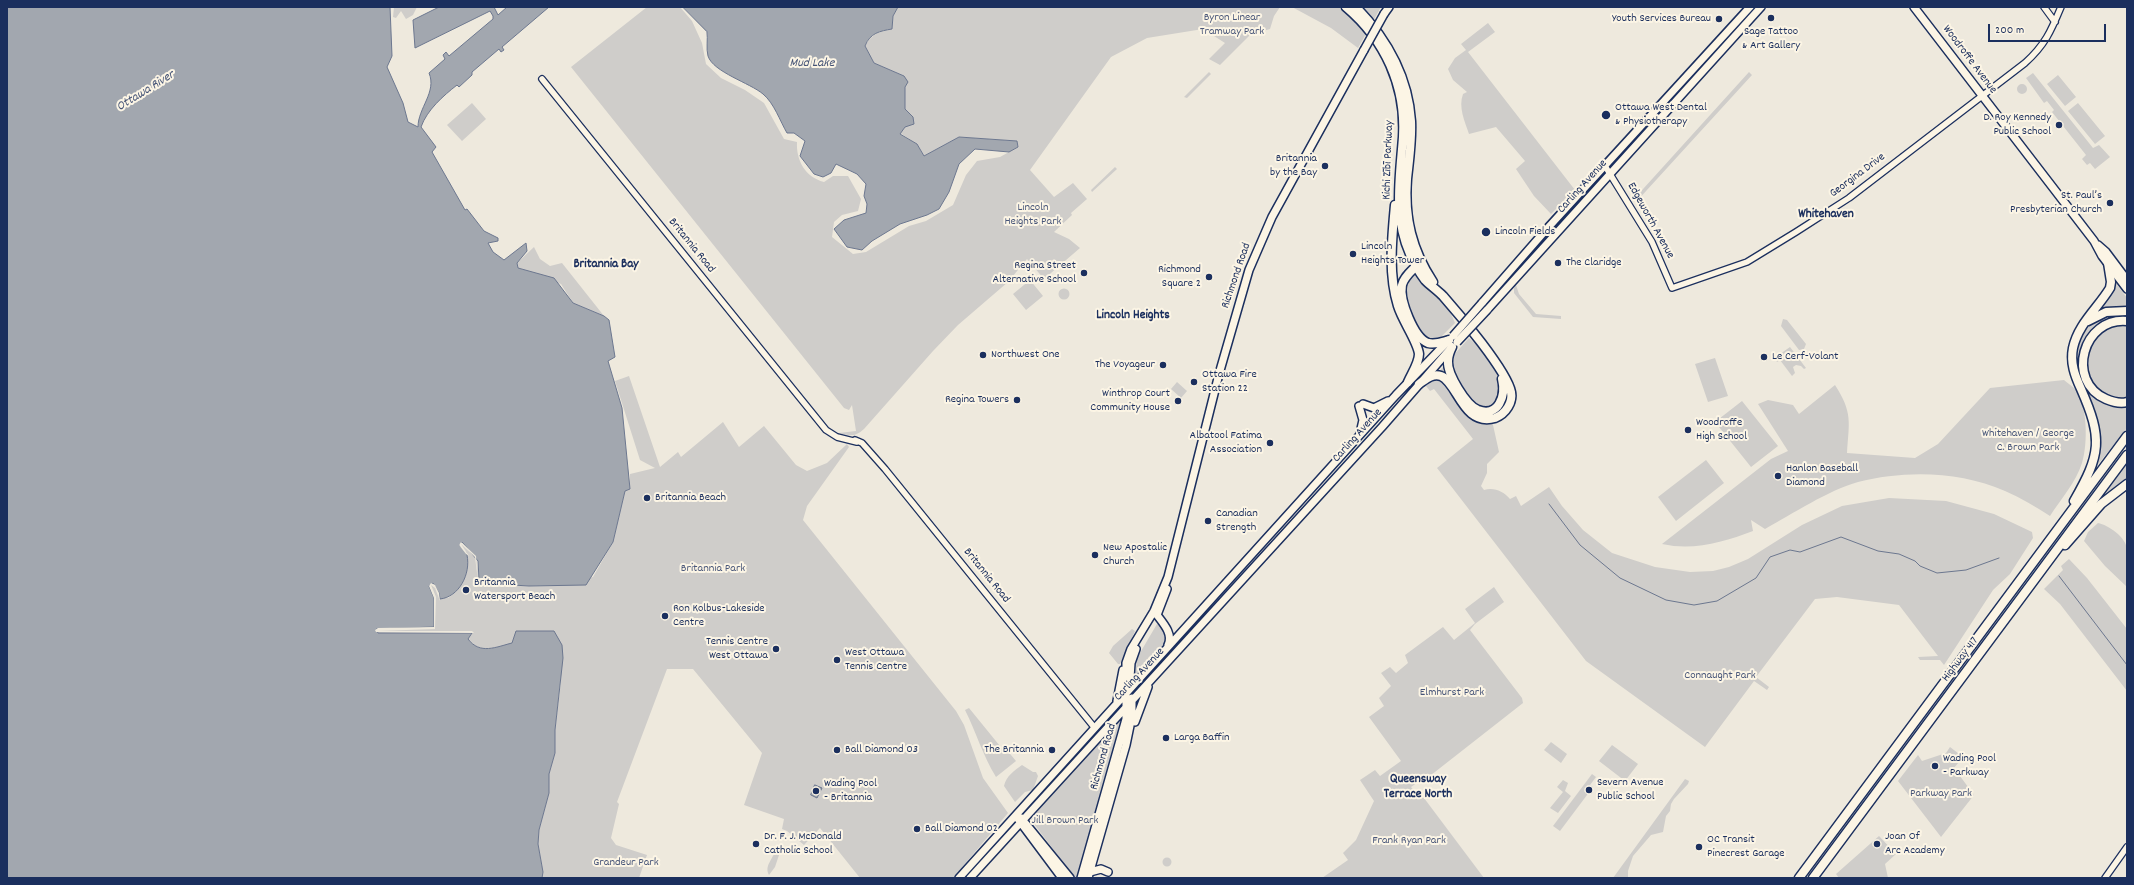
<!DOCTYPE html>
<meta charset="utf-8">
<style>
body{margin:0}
#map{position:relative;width:2134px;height:885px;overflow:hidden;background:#eee9dd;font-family:Dekko,sans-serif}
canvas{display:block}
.frame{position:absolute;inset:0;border:8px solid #1b2f5e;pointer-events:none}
.scale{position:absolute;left:1988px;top:24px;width:118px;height:18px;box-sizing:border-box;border:2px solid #1b2f5e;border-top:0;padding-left:5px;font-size:12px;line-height:14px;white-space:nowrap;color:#1b2f5e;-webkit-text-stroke:3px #fcf5e5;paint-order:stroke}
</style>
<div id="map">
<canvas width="2134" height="885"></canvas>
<div class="frame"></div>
<div class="scale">200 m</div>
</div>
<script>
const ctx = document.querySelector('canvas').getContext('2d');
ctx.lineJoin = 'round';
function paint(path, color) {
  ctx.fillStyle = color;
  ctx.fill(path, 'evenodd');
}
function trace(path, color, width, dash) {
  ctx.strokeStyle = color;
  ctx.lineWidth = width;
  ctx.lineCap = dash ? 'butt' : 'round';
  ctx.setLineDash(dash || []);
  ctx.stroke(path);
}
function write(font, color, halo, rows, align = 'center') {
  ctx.font = font + ' Dekko,sans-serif';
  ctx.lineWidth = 4;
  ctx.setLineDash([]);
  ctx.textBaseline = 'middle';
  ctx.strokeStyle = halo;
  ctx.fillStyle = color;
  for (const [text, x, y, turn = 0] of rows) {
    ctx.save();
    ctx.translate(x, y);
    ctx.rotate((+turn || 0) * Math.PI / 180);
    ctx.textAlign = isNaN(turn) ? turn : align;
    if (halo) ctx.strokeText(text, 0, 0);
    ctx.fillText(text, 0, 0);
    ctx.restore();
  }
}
const green = new Path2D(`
 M394 7H417L413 15 406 19 401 11 396 18 393 17Z
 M647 7H680L692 21 702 43 706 64 721 78 745 90 764 103 784 139 797 142C796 160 805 177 824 182L833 176H848L861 199 858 211 842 215 834 222 832 237 853 254 866 252 909 226 926 221 953 205 966 175 977 161 1000 157 1018 147 1017 141 959 137 924 156 917 144 900 133 913 117 905 109 904 76 874 63 865 46C871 34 880 31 892 29L893 16 898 7H1280L1274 16 1270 29 1263 31 1259 26 1220 65 1209 59 1225 43 1203 29 1147 38 1111 57 1030 170 1054 197 1073 183 1087 199 1071 213 1072 215 1054 232 1069 239 1080 248 1044 279 1027 259 1008 282 958 325 933 351 864 429C855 437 850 436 839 433L856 431 852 405 849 410 844 408 571 67Z
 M1292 7H1381L1358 48 1331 28Z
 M1488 23 1495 32 1468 52 1575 190 1551 214 1534 196 1516 169 1525 161 1496 127 1469 134C1465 122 1458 107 1463 94L1467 92 1453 80 1448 69 1455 58 1466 50 1461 44Z
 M1209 72 1211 74 1187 98 1184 97Z
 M1749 72 1752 75 1636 202 1634 199Z
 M2033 73 2093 148 2099 145 2110 157 2095 169 2090 163 2087 165 2082 159 2086 155 2052 112 2054 110 2047 101 2044 103 2026 78Z
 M2058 75 2076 97 2065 106 2047 84Z
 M2017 89a5 5 0 1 1 10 0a5 5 0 1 1-10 0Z
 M472 103 486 119 462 141 447 125Z
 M2078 103 2105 136 2095 144 2068 111Z
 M1115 167 1117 169 1092 192 1091 190Z
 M534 247 540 259 550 266 562 263 604 316 573 303 561 284 518 268 517 263Z
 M1416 272 1448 307 1455 323 1439 339C1433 339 1429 340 1424 336 1414 330 1402 298 1405 287 1407 280 1411 276 1416 272Z
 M1030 280 1043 296 1026 310 1013 294Z
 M2115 282 2127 298V308H2111L2091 317Z
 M1516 285 1519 294 1536 314 1561 316V319L1533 317 1514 293V288Z
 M1058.5 294a5.5 5.5 0 1 1 11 0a5.5 5.5 0 1 1-11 0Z
 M2109 314H2127V318L2113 319 2088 336 2081 354 2089 389 2096 398 2111 405 2127 406V428L2092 472C2094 466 2099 457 2098 451 2095 419 2054 344 2092 321 2097 318 2104 316 2109 314Z
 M1783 319 1787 320 1806 344 1804 349 1799 350 1781 326Z
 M2127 324V399C2077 403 2070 328 2127 324Z
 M1469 338 1481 349 1493 365 1509 396 1505 408 1491 416 1499 452 1487 464V473L1481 486 1484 490C1494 487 1503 491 1510 499L1516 496 1521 506 1549 487 1562 506 1583 530 1612 553 1655 567 1690 572 1713 571 1729 567 1748 559 1802 525 1842 506 1889 498 1946 501 1994 514 2032 532 2033 538 2010 574 1993 590 1944 665 1940 660H1920L1918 657 1938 656 1899 605 1837 597 1815 599 1756 677 1769 687 1767 690 1754 681 1705 747 1586 661 1437 468 1473 439 1434 389 1430 391 1426 386Z
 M1790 347 1806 368 1804 369 1801 366 1796 365 1793 367 1795 373 1792 376 1780 360 1777 362 1776 360 1781 356 1780 354Z
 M1715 358 1728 396 1708 402 1695 364Z
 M629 376 660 467 678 452 681 457 723 422 739 447 764 426 796 465 807 471 827 463 847 444 849 447 807 506 803 520 956 711 964 725 983 778 1008 813 953 878H860L820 828 804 845 787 831 782 829 784 819 744 805 762 753 693 669H667L617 802 619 804 611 838 616 845 647 855 639 878H542L543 872 538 844 539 830 549 793V774L555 753V730L561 681 513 643C496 647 480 655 468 639L472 633H377L376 629 431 583 448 598C468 585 460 566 459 545L461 542 476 556 479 579 496 584 529 586H547L593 577 613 542 625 491 630 489V474L655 468 640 460 615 381Z
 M2064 380C2067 383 2071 385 2074 388 2088 403 2088 444 2082 463 2076 482 2061 499 2050 516 2036 507 2021 498 2005 491 1960 471 1905 470 1858 482 1829 490 1792 514 1765 529L1751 520 1753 531C1724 542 1694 551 1662 544L1771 459 1788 451 1758 404 1768 400 1793 405 1799 414 1835 385C1853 413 1849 422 1847 453L1915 458 1938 444 1990 388Z
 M1177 382 1187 391 1181 398 1171 389Z
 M1742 401 1778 446 1751 467 1715 422Z
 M1706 460 1724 483 1676 521 1658 497Z
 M2127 463V481L2116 486 2105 496 2104 495Z
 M2098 523C2108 525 2126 537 2127 549 2129 561 2127 575 2127 587L2105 566 2084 541 2088 532Z
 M2069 559 2087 578 2127 629V691L2060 604 2044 589 2063 570 2061 566Z
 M1494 587 1504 602 1475 624 1470 630 1522 698 1523 703 1426 779 1424 778 1411 787 1414 791 1418 790 1484 878H1322L1348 860 1343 853 1356 840 1374 801 1360 780 1375 770 1380 776 1401 761 1369 717 1384 706 1379 698 1391 686 1381 673 1390 667 1396 673 1408 663 1405 655 1443 627 1454 640 1475 623 1465 609Z
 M1157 624H1160L1167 634 1166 642 1135 677 1137 658Z
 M1132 629 1135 631 1120 664H1118L1109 653 1113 646Z
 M969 708 1004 751 1006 749 1016 761 996 777C983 756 976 732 965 710Z
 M1121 719 1117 737 1083 862 1078 878H1075L1031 820 1054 790Z
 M1551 742 1567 754 1561 763 1544 750Z
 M1612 745 1638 764 1625 781 1599 761Z
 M1950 747 1963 757 1954 768 1974 795 1941 837 1898 781 1918 755 1922 761 1946 753Z
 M1022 765 1033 772H1036L1038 776 1033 790 1025 792 1015 802 1004 786C1006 776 1015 770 1022 765Z
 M1592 774 1596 777 1590 785 1593 787 1560 831 1553 826Z
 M1685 779 1689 781 1688 784 1674 799 1671 804 1670 811 1666 816 1663 832 1651 835 1633 856 1628 871V878H1613Z
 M1563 780 1568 783 1565 791 1571 796 1558 813 1550 808 1563 792 1557 787Z
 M1011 825 967 878H963Z
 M1879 836 1896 854 1885 864 1888 878H1839L1836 874Z
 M781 849 775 867 769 875C764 866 773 859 775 851Z
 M1162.5 862a4.5 4.5 0 1 1 9 0a4.5 4.5 0 1 1-9 0Z`);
const water = new Path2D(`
 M7 7H390L392 56 387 67 403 103 408 122 418 127C418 108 437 92 429 73L445 59 443 55 446 52 449 56 493 19V16L490 11 415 48 413 20 439 7H494L498 15 507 7H549L502 47 504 50 501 52 499 49 472 72V75L459 87 457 85C443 96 427 110 421 127L436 147 432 152 465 210 467 209 484 231 498 238V241L488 243 493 252 504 260 526 243 527 251 517 263 518 268 554 278 573 303 604 316 609 320 615 357 608 361 622 408 630 489 625 491 613 542 586 585 529 586 496 584 479 579 478 561 462 542 459 545C462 548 466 551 467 555 471 574 459 597 440 599L439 593 433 583 429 586 434 598V627L376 629 378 633H472L468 639C480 655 496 647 512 643L516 631H554L562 645 563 658 555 730V753L549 774V793L539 830 538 844 543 872 542 878H7Z
 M683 7H898L893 16 892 29C880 31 870 33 865 46L874 63 904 76 908 82 905 87V109L913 117 914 124 905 127 900 134 917 144 924 156 959 137 1017 141 1018 147 1009 152 975 149 959 164 949 192 939 209 927 215 900 224 872 241 862 250 847 247 834 229 844 220 866 213 867 204 864 196 866 184 857 174 836 164 831 173 823 177 814 174 800 156 805 141 794 133H787C780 121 774 103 763 94 750 83 713 72 708 56 706 49 708 39 707 32Z
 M815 785 822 788 817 798 811 795Z`);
const pier = new Path2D(`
 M461 542 476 556 478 581 475 557 461 544 469 556 466 554 459 545Z
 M431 583 435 585 439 593 440 601 435 588 431 585 436 597 435 629 377 631H472L474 633 376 632 375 630 378 628 434 627V598L429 586Z`);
const stream = new Path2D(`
 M1549 504 1580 545 1620 578 1666 600 1694 605 1717 601 1756 578 1770 557 1790 550 1800 552 1841 537 1878 551 1899 554 1915 561 1920 566 1937 573 1966 570 1999 558
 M2059 576 2127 665`);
const minor = new Path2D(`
 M2044 7 2055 22
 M542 79 826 430 837 437 857 442
 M1605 166 1652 242 1672 288 1747 262 1796 232 1849 198 2025 63C2045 45 2051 31 2061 7
 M855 440 862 443 885 469 1094 727
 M2105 878 2127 847`);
const major = new Path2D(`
 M1914 7 2094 241 2102 256 2127 289
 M1384 14 1389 7
 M2098 245 2106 252 2127 280
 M1482 303 1545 231 1750 7
 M1487 310 1761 7
 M1363 404 1374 408 1388 401
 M1359 406 1363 420 1360 433
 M1154 611C1161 621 1174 633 1168 645
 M1157 615 1167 589
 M1130 678 1131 663 1136 649
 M1117 701 1123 670
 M1135 722 1148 687
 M1021 818 1070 878
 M1018 819 1062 878
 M1090 872 1101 869 1108 872
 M959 878 1396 395 1449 340
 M970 878 1382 427 1451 348
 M1081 878 1126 719V663L1131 649 1154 611 1168 577 1219 374 1249 270 1272 217 1364 50
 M1088 878 1126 745 1132 716V698`);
const highway = new Path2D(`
 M1346 7C1385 40 1406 86 1403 137 1400 177 1393 216 1410 254 1414 263 1419 272 1425 280 1431 286 1437 290 1443 296 1459 314 1507 371 1511 392 1512 397 1511 402 1508 407 1505 412 1500 416 1495 418 1463 427 1458 383 1441 376 1432 373 1425 380 1419 384
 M1356 7C1387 39 1408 76 1411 121 1412 140 1409 160 1407 179 1404 218 1412 250 1433 282
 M1395 205C1392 238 1388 274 1398 306 1402 320 1418 342 1419 354 1419 363 1412 373 1408 382
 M1419 263C1413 270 1404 276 1402 285 1399 300 1414 338 1428 343 1436 345 1442 342 1449 340
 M2125 277 2127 278
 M2088 321 2106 312 2127 311
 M2127 321C2083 317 2065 381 2106 399 2113 402 2120 404 2127 402
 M1452 347C1450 351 1448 356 1448 361 1447 374 1466 405 1478 410 1499 418 1506 395 1502 379
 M2074 501C2101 454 2103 439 2081 389 2075 376 2070 363 2073 348 2078 324 2098 308 2110 288L2111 282 2108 263
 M2065 545 2101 504 2127 484
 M1799 878 2127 436
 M1813 878 2127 455`);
const majorBridge = new Path2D(`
 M1364 50 1384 14
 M1453 336 1482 303
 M1457 342 1487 310`);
const markers = [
 [1771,18,4,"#1b2f5e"],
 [1719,19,4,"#1b2f5e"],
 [1606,115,5,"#1b2f5e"],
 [2059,125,4,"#1b2f5e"],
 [1325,166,4,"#1b2f5e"],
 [2110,203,4,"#1b2f5e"],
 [1486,232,5,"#1b2f5e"],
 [1353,254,4,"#1b2f5e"],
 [1558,263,4,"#1b2f5e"],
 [1084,273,4,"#1b2f5e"],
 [1209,277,4,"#1b2f5e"],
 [983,355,4,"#1b2f5e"],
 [1764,357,4,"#1b2f5e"],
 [1163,365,4,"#1b2f5e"],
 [1194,382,4,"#1b2f5e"],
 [1017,400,4,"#1b2f5e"],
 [1178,401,4,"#1b2f5e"],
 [1688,430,4,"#1b2f5e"],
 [1270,443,4,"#1b2f5e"],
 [1778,476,4,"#1b2f5e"],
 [647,498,4,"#1b2f5e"],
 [1208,521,4,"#1b2f5e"],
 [1095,555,4,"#1b2f5e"],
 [466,590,4,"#1b2f5e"],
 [665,616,4,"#1b2f5e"],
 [776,649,4,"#1b2f5e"],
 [837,660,4,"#1b2f5e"],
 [1166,738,4,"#1b2f5e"],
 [837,750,4,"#1b2f5e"],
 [1052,750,4,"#1b2f5e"],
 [1935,766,4,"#1b2f5e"],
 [1589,790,4,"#1b2f5e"],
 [816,791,4,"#1b2f5e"],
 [917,829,4,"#1b2f5e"],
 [756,844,4,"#1b2f5e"],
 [1877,844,4,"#1b2f5e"],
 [1699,847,4,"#1b2f5e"]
];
const parkNames = [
 ["Byron Linear",1232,18],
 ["Tramway Park",1232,32],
 ["Lincoln",1033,208],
 ["Heights Park",1033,222],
 ["Whitehaven / George",2028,434],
 ["C. Brown Park",2028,448],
 ["Britannia Park",713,569],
 ["Connaught Park",1720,676],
 ["Elmhurst Park",1452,693],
 ["Parkway Park",1941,794],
 ["Jill Brown Park",1065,821],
 ["Frank Ryan Park",1409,841],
 ["Grandeur Park",626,863]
];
const poiNames = [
 ["Youth Services Bureau",1711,19,"right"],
 ["Sage Tattoo",1771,32,"center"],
 ["& Art Gallery",1771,46,"center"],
 ["Ottawa West Dental",1615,108],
 ["& Physiotherapy",1615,122],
 ["D. Roy Kennedy",2051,118,"right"],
 ["Public School",2051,132,"right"],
 ["Britannia",1317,159,"right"],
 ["by the Bay",1317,173,"right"],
 ["St. Paul’s",2102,196,"right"],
 ["Presbyterian Church",2102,210,"right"],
 ["Lincoln Fields",1495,232],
 ["Lincoln",1361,247],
 ["Heights Tower",1361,261],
 ["The Claridge",1566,263],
 ["Regina Street",1076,266,"right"],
 ["Alternative School",1076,280,"right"],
 ["Richmond",1201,270,"right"],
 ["Square 2",1201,284,"right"],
 ["Northwest One",991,355],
 ["Le Cerf-Volant",1772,357],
 ["The Voyageur",1155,365,"right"],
 ["Ottawa Fire",1202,375],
 ["Station 22",1202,389],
 ["Winthrop Court",1170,394,"right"],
 ["Community House",1170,408,"right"],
 ["Regina Towers",1009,400,"right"],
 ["Woodroffe",1696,423],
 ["High School",1696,437],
 ["Albatool Fatima",1262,436,"right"],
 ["Association",1262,450,"right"],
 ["Hanlon Baseball",1786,469],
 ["Diamond",1786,483],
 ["Britannia Beach",655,498],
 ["Canadian",1216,514],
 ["Strength",1216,528],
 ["New Apostalic",1103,548],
 ["Church",1103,562],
 ["Britannia",474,583],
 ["Watersport Beach",474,597],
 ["Ron Kolbus-Lakeside",673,609],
 ["Centre",673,623],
 ["Tennis Centre",768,642,"right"],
 ["West Ottawa",768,656,"right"],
 ["West Ottawa",845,653],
 ["Tennis Centre",845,667],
 ["Larga Baffin",1174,738],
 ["Ball Diamond 03",845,750],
 ["The Britannia",1044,750,"right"],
 ["Wading Pool",1943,759],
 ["- Parkway",1943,773],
 ["Severn Avenue",1597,783],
 ["Public School",1597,797],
 ["Wading Pool",824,784],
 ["- Britannia",824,798],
 ["Ball Diamond 02",925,829],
 ["Dr. F. J. McDonald",764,837],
 ["Catholic School",764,851],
 ["Joan Of",1885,837],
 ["Arc Academy",1885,851],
 ["OC Transit",1707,840],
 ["Pinecrest Garage",1707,854]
];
const streetNames = [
 ["Woodroffe Avenue",1969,60,53],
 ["Kichi Zībī Parkway",1389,160,-88],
 ["Georgina Drive",1858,176,-37],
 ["Carling Avenue",1583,187,-48],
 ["Edgeworth Avenue",1650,221,61],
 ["Britannia Road",691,246,51],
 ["Richmond Road",1237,276,-71],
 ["Carling Avenue",1358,436,-48],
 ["Britannia Road",986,576,51],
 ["Highway 417",1961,660,-53],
 ["Carling Avenue",1140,675,-47],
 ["Richmond Road",1104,757,-74]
];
const waterNames = [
 ["Mud Lake",812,64],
 ["Ottawa River",146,92,-32]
];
const neighbourhoodNames = [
 ["Whitehaven",1826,215],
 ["Britannia Bay",606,265],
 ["Lincoln Heights",1133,316],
 ["Queensway",1418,780],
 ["Terrace North",1418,795]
];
paint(green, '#cfcdca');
paint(water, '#a2a7af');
trace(water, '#6c778f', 1);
paint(pier, '#eee9dd');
trace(stream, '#6c778f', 1);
trace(minor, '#1b2f5e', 8);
trace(major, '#1b2f5e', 10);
trace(highway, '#1b2f5e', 11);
trace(minor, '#fcf5e5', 5.5);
trace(major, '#fcf5e5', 7);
trace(highway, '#fcf5e5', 8);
trace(majorBridge, '#1b2f5e', 10, []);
trace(majorBridge, '#fcf5e5', 7);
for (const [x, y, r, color] of markers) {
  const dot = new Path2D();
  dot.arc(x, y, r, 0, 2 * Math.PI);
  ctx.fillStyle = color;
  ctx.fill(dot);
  trace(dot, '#fcf5e5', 1.5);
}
write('12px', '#485679', '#fcf5e5', parkNames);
write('12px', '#1b2f5e', '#fcf5e5', poiNames, 'left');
write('12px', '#1b2f5e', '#fcf5e5', streetNames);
write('italic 13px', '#445376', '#fcf5e5', waterNames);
write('bold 13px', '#1b2f5e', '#fcf5e5', neighbourhoodNames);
</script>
